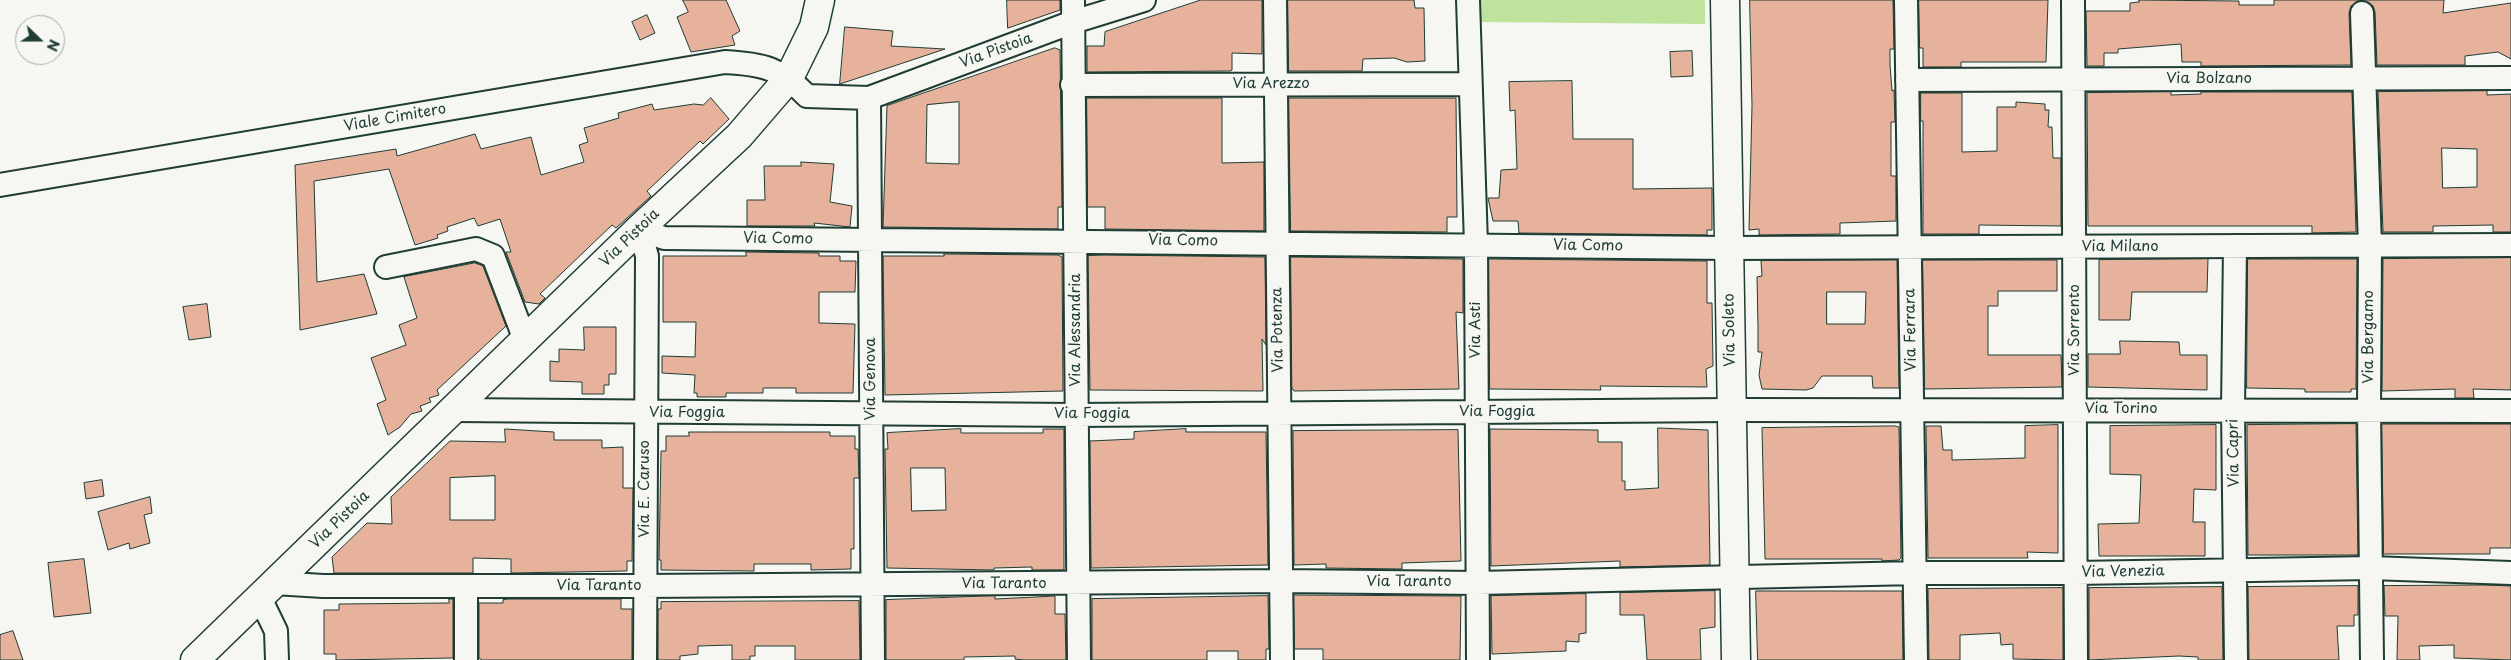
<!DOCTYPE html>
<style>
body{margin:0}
#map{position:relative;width:2511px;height:660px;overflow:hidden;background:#f6f6f2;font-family:"Playpen Sans",sans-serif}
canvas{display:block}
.north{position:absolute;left:15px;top:15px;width:50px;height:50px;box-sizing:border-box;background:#f6f6f2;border:1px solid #a0aca6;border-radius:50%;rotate:112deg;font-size:14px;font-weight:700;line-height:20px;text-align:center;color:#1f3d34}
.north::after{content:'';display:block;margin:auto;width:18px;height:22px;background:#1f3d34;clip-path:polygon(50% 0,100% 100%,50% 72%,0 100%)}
</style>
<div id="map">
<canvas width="2511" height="660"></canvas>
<div class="north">N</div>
</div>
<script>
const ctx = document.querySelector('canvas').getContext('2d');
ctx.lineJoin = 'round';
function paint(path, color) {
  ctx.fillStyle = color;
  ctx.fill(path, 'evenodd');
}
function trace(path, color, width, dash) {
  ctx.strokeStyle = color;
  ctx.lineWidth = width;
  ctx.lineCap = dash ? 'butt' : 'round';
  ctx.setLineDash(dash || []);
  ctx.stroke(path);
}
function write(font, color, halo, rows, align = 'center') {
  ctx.font = font + ' "Playpen Sans",sans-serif';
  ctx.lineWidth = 4;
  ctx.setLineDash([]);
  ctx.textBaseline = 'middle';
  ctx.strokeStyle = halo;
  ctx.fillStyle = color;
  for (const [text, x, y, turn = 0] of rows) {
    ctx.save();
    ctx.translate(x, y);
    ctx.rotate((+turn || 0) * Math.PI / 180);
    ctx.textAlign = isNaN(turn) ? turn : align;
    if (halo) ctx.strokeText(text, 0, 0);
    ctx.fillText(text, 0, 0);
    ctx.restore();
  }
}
const green = new Path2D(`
 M1480 0H1705V24L1480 22Z`);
const building = new Path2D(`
 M683 0H726L740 31 732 36 735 45 691 52 677 17 688 12Z
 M1007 0H1060V10L1008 28Z
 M1201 0H1262V54L1232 53V70L1230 71 1087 72V46H1104L1105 32Z
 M1288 0H1414L1415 8H1424L1425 61 1407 62 1394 58 1363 59 1362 71H1289Z
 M1750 0H1893L1894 49H1890V65L1892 91 1894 90 1895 122H1891V176H1896V221L1840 223V234L1759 235V229L1749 230 1752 106Z
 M1919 0H2048L2046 62H1961V67H1923V48H1920Z
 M2139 0 2239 1V5H2274V0H2361L2351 6 2349 13 2351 65 2201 66V62H2182L2181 44 2118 49V53H2104V66H2087L2086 11H2130V3L2139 2Z
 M2362 0H2444L2443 13 2511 3V59L2498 52 2465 56V65H2377L2375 12 2373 6Z
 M647 15 655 33 640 40 632 22Z
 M845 27 893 31 891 46 945 49 840 84Z
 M1055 48 1060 50 1062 207H1058V229L883 227 887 106ZM959 102V164L926 163 927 105Z
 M1692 51 1693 76 1671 77 1670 52Z
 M1572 81 1573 139H1633V189L1712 188V230H1707V235L1519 233 1518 221H1493L1488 198H1499L1501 170 1517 169 1515 110 1510 111 1509 82Z
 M2487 91V95L2511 94V232H2493V225L2433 226V232H2383L2378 92ZM2442 148 2477 149V187L2443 188Z
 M2171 92V95L2201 94V92H2352L2356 232 2312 233V226H2088L2087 93Z
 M1921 93H1962V152L1997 151V107H2016V102L2045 104V110H2049L2048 127H2052L2053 158H2061V226L1979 225V234H1923V121H1921Z
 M711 98 729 119 703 144 700 141 647 191 651 196 616 228 612 225 540 294 545 298 539 304 525 302 506 252H511L500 219 478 226 474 218 447 227 448 231 437 235 438 238 415 245 389 169 314 181 317 282 364 274 377 314 300 330 295 165 396 149 397 156 475 134 481 149 531 137 541 175 584 162 579 145 588 142 584 128 619 118 618 113 652 104 654 110 694 104 703 105Z
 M1087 98H1222V163L1264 162V231L1105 229V207H1088Z
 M1289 98H1456L1457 217H1447V232L1291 231Z
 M801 162 834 164 830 202 852 206 850 227 814 223 815 226H747V200H765L764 166H801Z
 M746 252 819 253V256H840V261H856L855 292H819V323L855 324 853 393H796V388H763V393H726V397H697V393H694L695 375 662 373V356L695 357 696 322H663V256H746Z
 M944 254 1058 255 1062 257 1063 391 885 395 883 256H944Z
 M1105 255 1265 257 1266 345 1262 339 1263 391 1090 390 1088 256Z
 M1291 257 1463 259V313L1456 312 1459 389 1294 391 1292 388Z
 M2511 258V390L2473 389 2474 398H2455V389L2382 391 2383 259Z
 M1489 259 1707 261V303H1712L1713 366 1706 369 1707 387 1600 386 1601 390 1490 389Z
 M2208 259 2207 292H2132L2130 320H2099V260Z
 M2248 259H2357L2356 389H2351V392H2305V389L2247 388Z
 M1897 260 1899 388H1873L1872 376H1822L1813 388 1806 390 1762 389 1759 375 1762 352H1758V327L1757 277 1762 276 1761 261ZM1827 292H1866L1865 324H1827Z
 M1923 260H2057V291H1998V306H1988V355H2061L2062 387 1925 389Z
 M475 263 483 266 506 326 437 390 439 395 429 398 431 402 420 406 422 411 411 414 400 427 388 435 377 404 386 400 371 358 406 345 399 325 417 318 404 277Z
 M207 304 211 337 189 340 183 307Z
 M584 327H616V374H609V385H604V394H582V382L550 381V361L559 362V349L584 350Z
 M2120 341 2179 342 2180 355H2207V390L2088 387V354H2120Z
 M2356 424 2358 555H2248L2247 425Z
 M2382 424H2511V548H2490V554H2384Z
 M2058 425V553L2027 552 2028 558H1928L1926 426H1941L1943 450H1952V460L2025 458V426Z
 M2216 425V490L2194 489 2193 522H2205V556H2099L2098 524 2139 523 2141 475 2110 474V426Z
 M1895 426 1899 427 1901 558 1899 560 1882 561V559H1765L1762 428Z
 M1658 428 1708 430 1710 565 1620 567V561L1491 566 1490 429 1598 430V442H1622V481H1625V490L1658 488Z
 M505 429 554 432V440H602V448L623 447V488H633L632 561H627V571L511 573V559L473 558V573H334L332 557 367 523 392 524 391 497 450 441 505 442ZM495 476V520H450V478Z
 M961 429V433H1043V429H1064V570H1032V567L994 568V570L887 568 885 449H888L887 433ZM911 468H945L946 510 912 511Z
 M1186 429V432H1266L1268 565 1091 568 1090 441 1134 439V432Z
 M1458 430 1461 561 1402 563V569L1326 568V564L1294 565 1293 431Z
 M689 432H830V436H855V449H858L859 478H854V549H851V569L811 570V564H754V571L661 570V560H659L661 451H666V436H689Z
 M102 480 104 496 86 499 84 483Z
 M150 497 152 513 144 515 150 543 130 549 129 543 108 550 98 512Z
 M84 559 91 613 54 617 48 563Z
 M2484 585 2511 586V660L2454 658V645L2419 646 2420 660H2397L2398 616H2385L2384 586Z
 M2358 586V615H2354V626H2337L2339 660H2249L2248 587Z
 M2222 587 2223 660H2198V657L2179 656 2089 660V588Z
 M2063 588V660L2013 659V644L2001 645 2000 633 1960 635V660H1929L1928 589Z
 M1715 591V627L1700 629 1701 660H1647L1644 615H1620V593Z
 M1756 591H1902L1903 660H1758Z
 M1586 594V633L1579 634V642L1566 641V651L1492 654 1491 596Z
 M1294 595 1461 596 1460 660H1323V649H1295Z
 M995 596V599L1055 596V614H1065L1066 660H1024L1015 659V656L964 657V660H886V600Z
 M1268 596 1269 649H1266V660H1238V651H1207V660H1092V599Z
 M449 599H453V658L336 660V654H324V610H339V604L449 603Z
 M510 599H621V609H632V660H482L479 658V603H503V600Z
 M859 601 860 660H795V646H755V656H750V660H732V645L698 646V654L680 656V660H658V609H661V602Z
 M13 631 23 660H0V635Z`);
const street = new Path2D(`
 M1073 0 1079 660
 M1275 0 1282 660
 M1468 0 1476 244 1478 660
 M1906 0 1916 660
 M2073 0 2076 660
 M2362 13 2370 246 2369 410 2372 660
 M1907 80 2511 78
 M1072 85 1470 84
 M869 98 873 660
 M0 185 725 62C763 64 780 68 807 96L869 98 1073 22 1144 0
 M639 229 664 238 1729 248 2511 245
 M639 229 647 256 645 660
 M2235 246 2233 410 2236 660
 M386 267 476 249 493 256 525 340
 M454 410 1076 415 1731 410 2511 411
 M274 583 323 586H645L1281 581 1478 583 1915 573H2076L2371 568 2511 573
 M466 586V660
 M260 598 276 631 277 660`);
const secondary = new Path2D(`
 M1725 0 1736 660
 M195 660 639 229 739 136 789 78 814 27 820 0`);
const streetNames = [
 ["Via Pistoia",996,51,-20],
 ["Via Bolzano",2209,79],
 ["Via Arezzo",1271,84],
 ["Viale Cimitero",395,118,-10],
 ["Via Pistoia",630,238,-44],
 ["Via Como",778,239,1],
 ["Via Como",1183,241,1],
 ["Via Como",1588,246,1],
 ["Via Milano",2120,247],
 ["Via Alessandria",1076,330,-90],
 ["Via Potenza",1278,330,-91],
 ["Via Asti",1476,330,-90],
 ["Via Soleto",1730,330,-91],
 ["Via Ferrara",1911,330,-91],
 ["Via Sorrento",2075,330,-90],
 ["Via Bergamo",2369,337,-90],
 ["Via Genova",871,379,-90],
 ["Via Torino",2121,409],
 ["Via Foggia",1497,412],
 ["Via Foggia",687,413],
 ["Via Foggia",1092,414],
 ["Via Capri",2234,453,-91],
 ["Via E. Caruso",645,489,-90],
 ["Via Pistoia",340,520,-44],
 ["Via Venezia",2123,572,-1],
 ["Via Taranto",1409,582],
 ["Via Taranto",1004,584],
 ["Via Taranto",599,586]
];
paint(green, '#bfe39d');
paint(building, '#e7b29b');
trace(building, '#1f3d34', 1);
trace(street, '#1f3d34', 26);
trace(secondary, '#1f3d34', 31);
trace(street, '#f6f6f2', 22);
trace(secondary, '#f6f6f2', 28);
write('15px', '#1f3d34', '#f6f6f2', streetNames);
</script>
